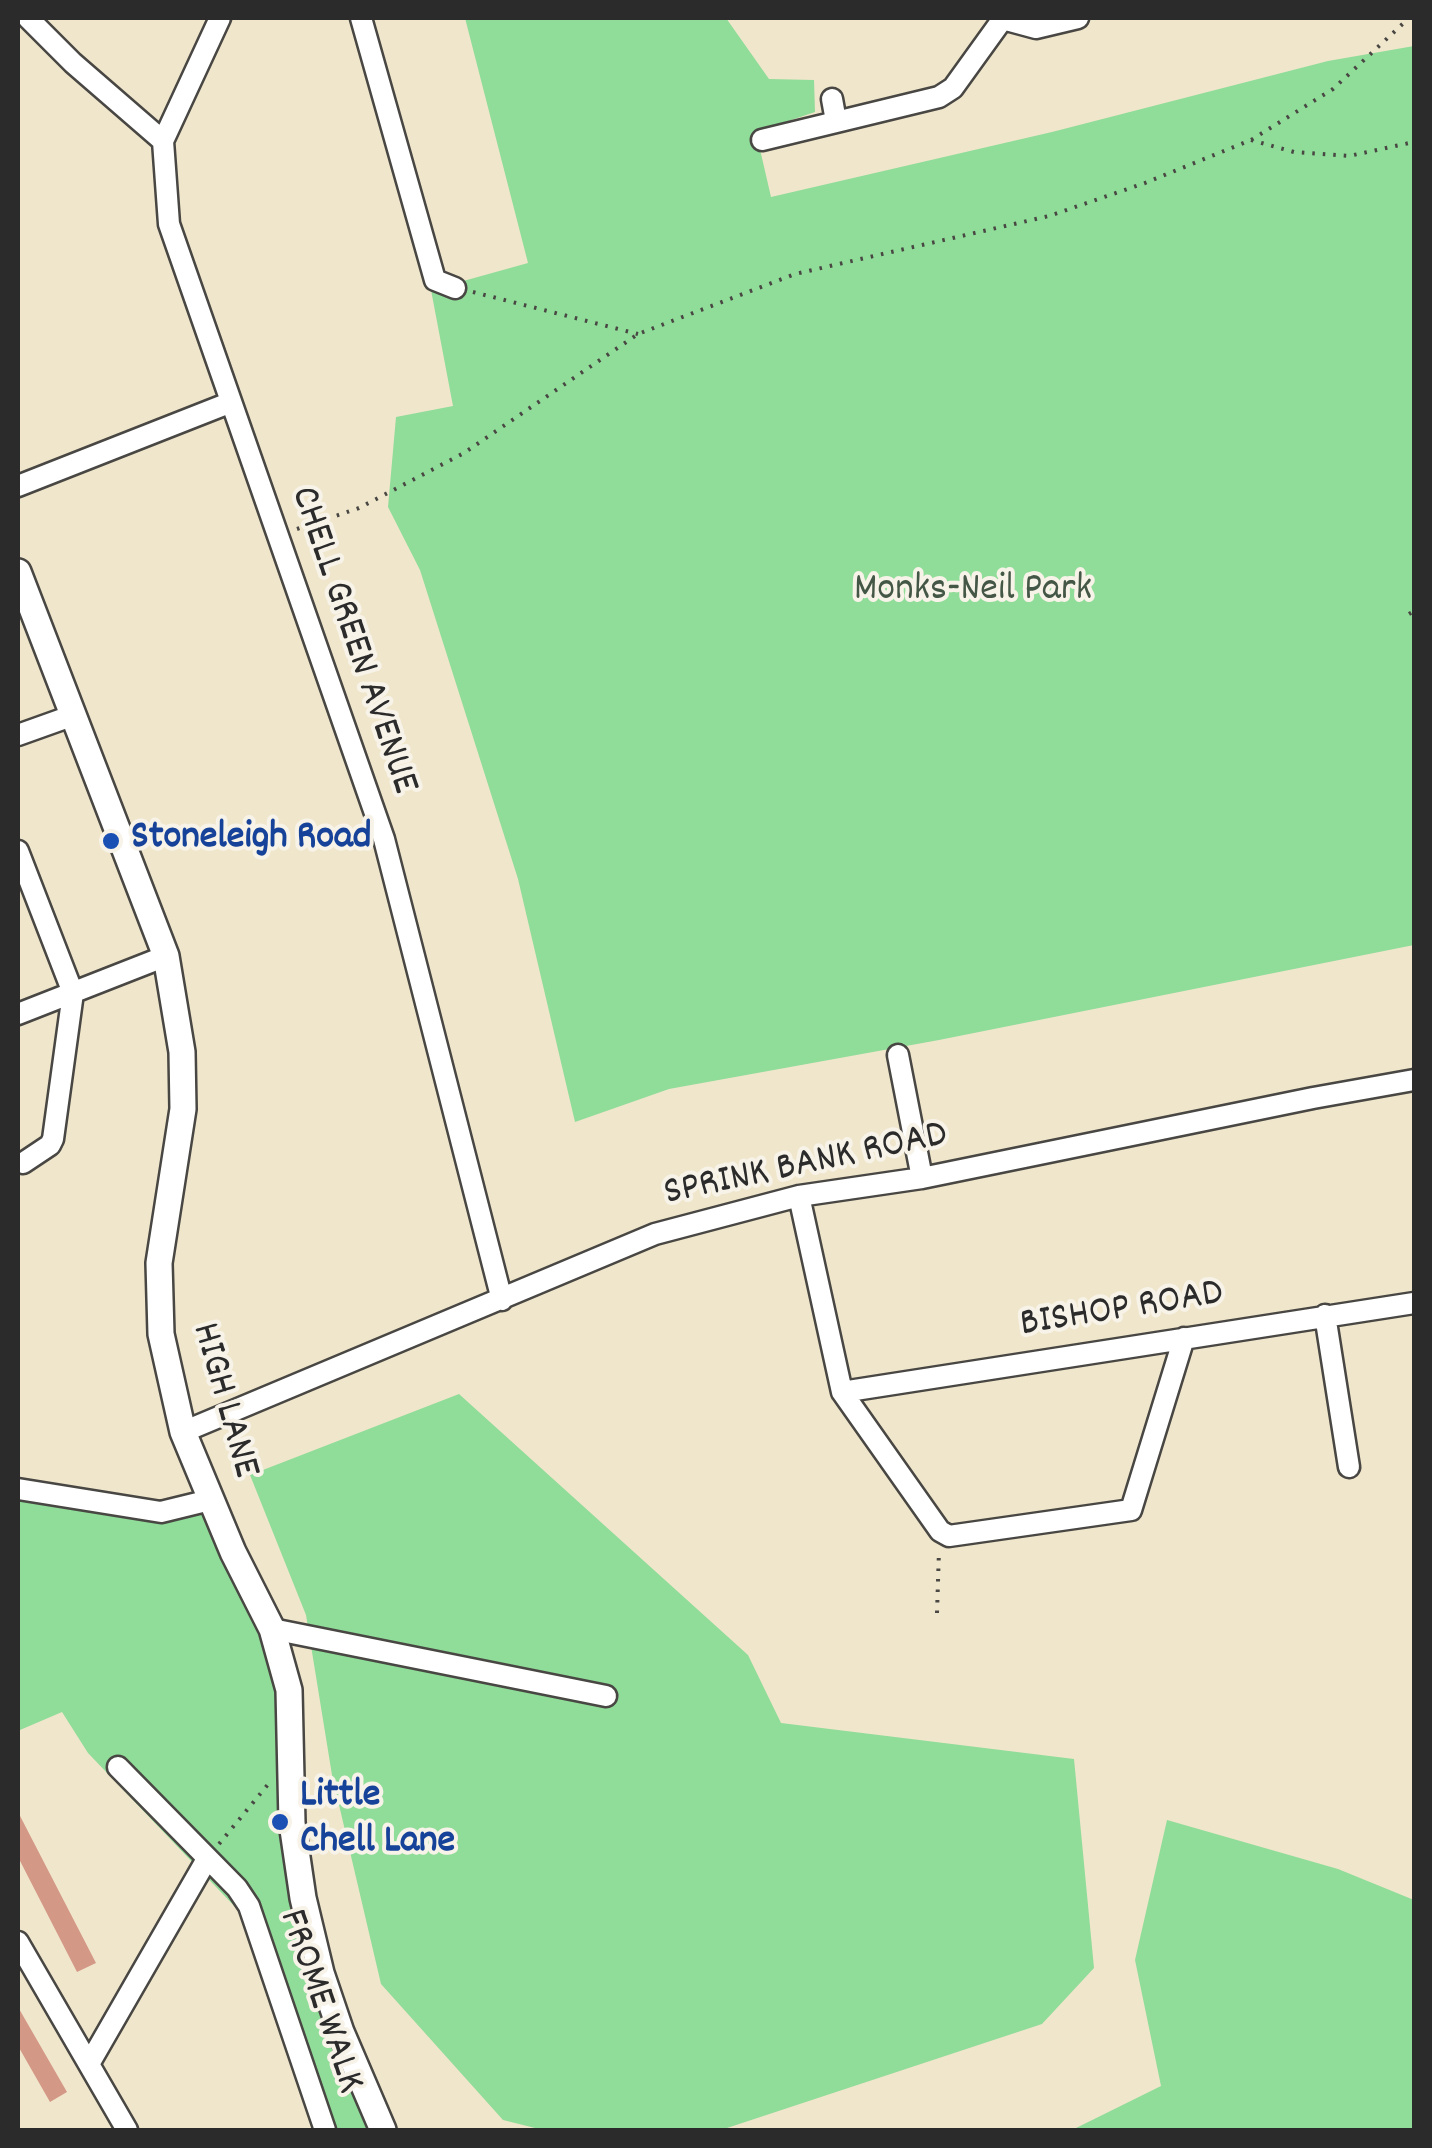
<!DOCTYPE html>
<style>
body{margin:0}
#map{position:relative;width:1432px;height:2148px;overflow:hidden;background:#f0e6cc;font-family:Dekko,sans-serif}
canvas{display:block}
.frame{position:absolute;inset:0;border:20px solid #2b2b2b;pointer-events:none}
</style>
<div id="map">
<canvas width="1432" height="2148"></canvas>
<div class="frame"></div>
</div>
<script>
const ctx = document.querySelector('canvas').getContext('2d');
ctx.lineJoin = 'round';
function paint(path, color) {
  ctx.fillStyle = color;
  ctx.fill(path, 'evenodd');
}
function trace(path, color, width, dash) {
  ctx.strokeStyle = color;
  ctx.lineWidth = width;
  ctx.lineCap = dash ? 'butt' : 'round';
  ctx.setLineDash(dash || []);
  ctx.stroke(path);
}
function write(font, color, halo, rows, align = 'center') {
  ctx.font = font + ' Dekko,sans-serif';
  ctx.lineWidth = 8;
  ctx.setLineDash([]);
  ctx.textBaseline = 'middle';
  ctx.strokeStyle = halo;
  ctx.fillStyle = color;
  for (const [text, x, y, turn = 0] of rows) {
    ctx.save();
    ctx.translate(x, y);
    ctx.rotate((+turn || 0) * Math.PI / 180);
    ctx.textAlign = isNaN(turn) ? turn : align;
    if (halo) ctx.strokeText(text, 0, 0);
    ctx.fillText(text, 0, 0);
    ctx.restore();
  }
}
const green = new Path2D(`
 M465 18H726L769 79 814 80 815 112 756 132 771 197 1052 132 1328 61 1414 46V945L939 1040 669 1089 575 1122 518 879 420 570 388 507 396 417 453 406 431 290 528 263Z
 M459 1394 748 1655 781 1723 1074 1759 1094 1968 1042 2024 721 2130H543L503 2120 381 1984 332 1775 306 1615 250 1475Z
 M18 1489 130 1509 210 1500 272 1629 308 1918 384 2130H321L239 1911 88 1753 62 1712 20 1730Z
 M1167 1820 1338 1869 1414 1900V2130H1072L1161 2086 1135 1960Z`);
const building = new Path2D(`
 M18 1812 96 1963 77 1972 18 1857Z
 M18 2007 67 2092 50 2102 18 2046Z`);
const path = new Path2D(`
 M1251 140 1294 152 1349 156 1414 142
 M473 292 638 334
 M297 529 359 508 464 453 638 334 795 274 1049 216 1145 183 1251 140 1333 89 1409 18
 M1409 614 1414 611
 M937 1613 939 1550
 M219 1844 270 1782`);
const minor = new Path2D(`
 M28 18 73 63 163 141
 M220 18 163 141 169 224 384 839 502 1300
 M361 18 435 280 455 288
 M999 18 1036 28 1078 18
 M832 99 836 121
 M762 140 939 97 953 88 1002 20
 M18 486 229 403
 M18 735 74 715
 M18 851 73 993 53 1139 50 1145 23 1163
 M18 1014 166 956
 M898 1055 922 1178
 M799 1196 842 1392 940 1531 949 1536 1131 1510 1184 1338
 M1325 1315 1349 1467
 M842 1392 1414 1303
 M183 1432 655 1234 799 1196 922 1178 1313 1098 1414 1080
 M18 1489 161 1512 210 1500
 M272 1629 606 1696
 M118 1767 237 1888 249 1906 325 2130
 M18 1942 127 2130
 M89 2064 207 1859`);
const major = new Path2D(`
 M18 572 166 956 182 1052 183 1109 159 1263 161 1334 183 1432 233 1552 272 1629 289 1690 292 1823 303 1898 321 1973 341 2032 383 2130`);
const markers = [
 [111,841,10,"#1a4fb4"],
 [280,1822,10,"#1a4fb4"]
];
const parkNames = [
 ["Monks-Neil Park",973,593]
];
const streetNames = [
 ["CHELL GREEN AVENUE",351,641,71],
 ["SPRINK BANK ROAD",806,1167,-12],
 ["BISHOP ROAD",1122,1312,-9],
 ["HIGH LANE",222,1401,74],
 ["FROME WALK",318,2002,71]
];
const transitNames = [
 ["Stoneleigh Road",131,841],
 ["Little",300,1799],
 ["Chell Lane",300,1845]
];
paint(green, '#90dc99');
paint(building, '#d49886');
trace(minor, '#494743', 25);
trace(major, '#494743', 30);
trace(path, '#494743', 4, [2.5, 8]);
trace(minor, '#fff', 20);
trace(major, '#fff', 25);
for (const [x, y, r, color] of markers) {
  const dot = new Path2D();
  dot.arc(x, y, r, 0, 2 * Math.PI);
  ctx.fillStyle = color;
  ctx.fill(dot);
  trace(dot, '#f7f3e8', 4);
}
write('40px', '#445746', '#f7f3e8', parkNames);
write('40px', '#2b2b2b', '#f7f3e8', streetNames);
write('bold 40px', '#164399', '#f7f3e8', transitNames, 'left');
</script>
